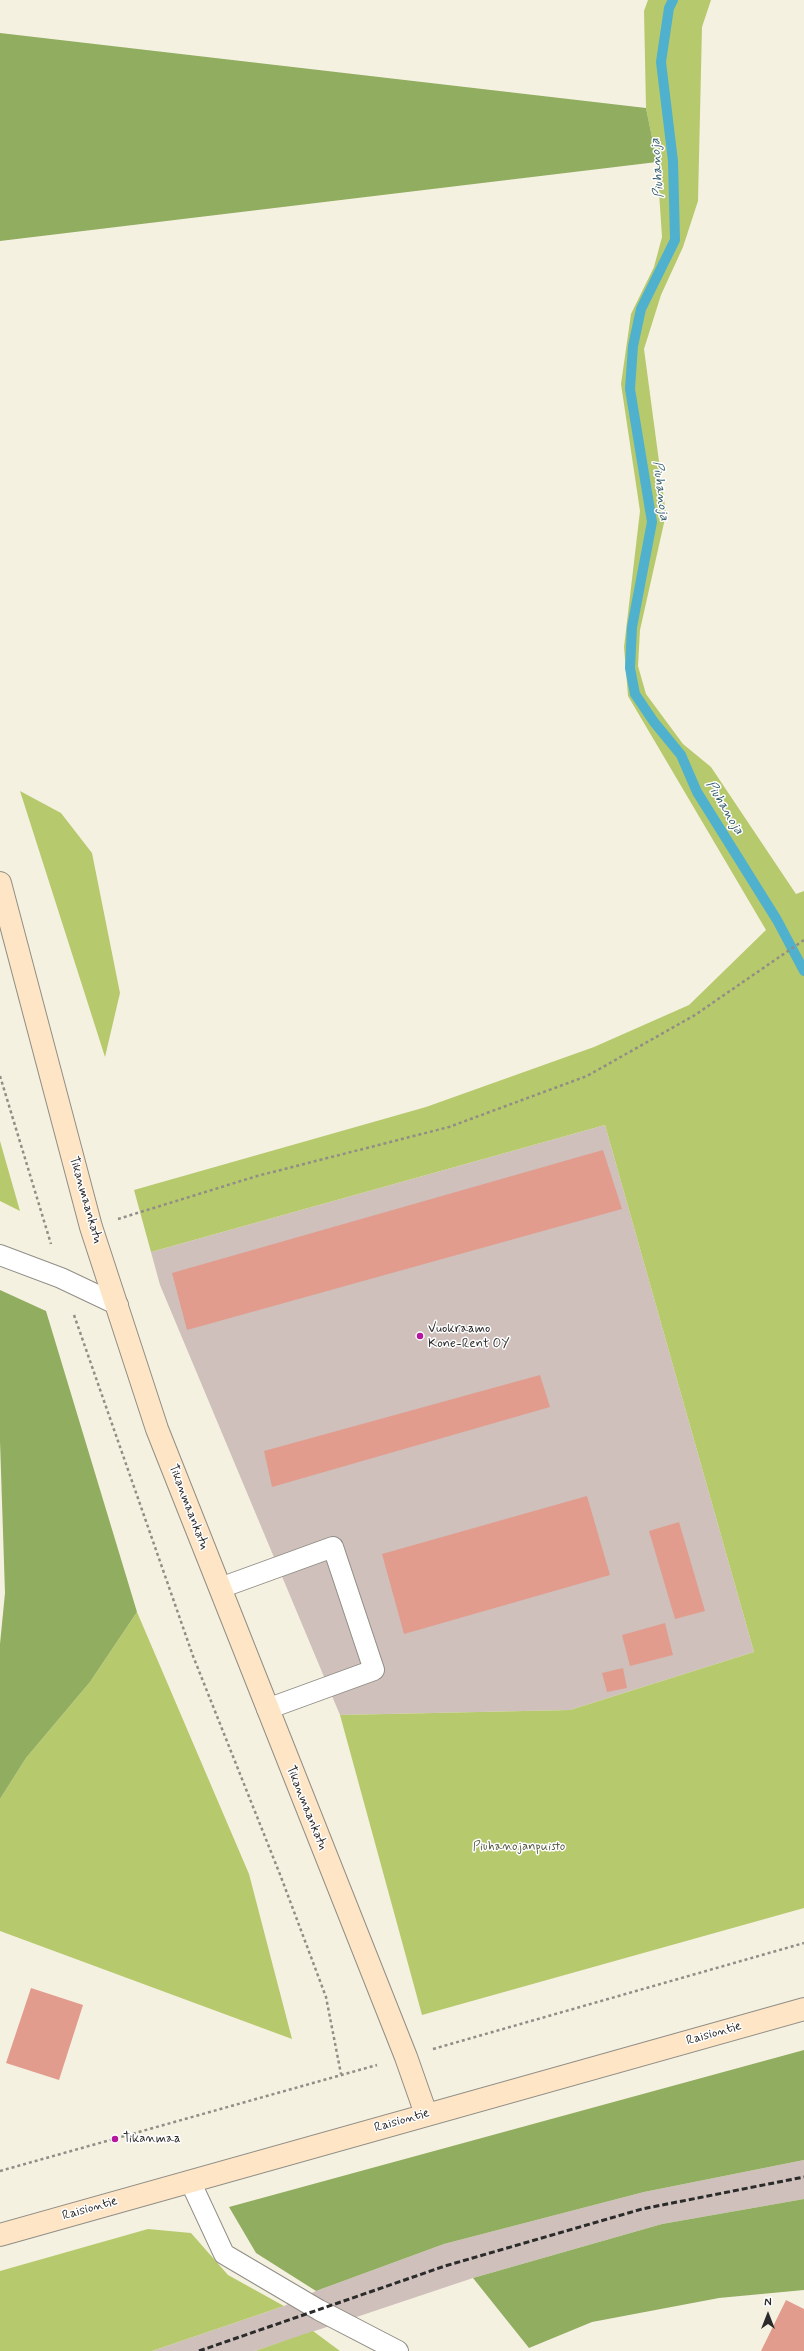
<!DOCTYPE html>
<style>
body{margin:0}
#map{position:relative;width:804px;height:2351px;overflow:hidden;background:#f5f1e1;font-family:Mynerve,sans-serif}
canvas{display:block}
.north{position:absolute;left:748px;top:2295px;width:40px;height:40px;-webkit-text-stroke:3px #fff;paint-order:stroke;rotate:0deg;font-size:11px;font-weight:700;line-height:16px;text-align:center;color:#2b2b2b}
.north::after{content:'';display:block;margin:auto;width:14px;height:18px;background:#2b2b2b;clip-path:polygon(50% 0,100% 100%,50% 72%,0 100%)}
</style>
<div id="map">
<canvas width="804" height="2351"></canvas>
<div class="north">N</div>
</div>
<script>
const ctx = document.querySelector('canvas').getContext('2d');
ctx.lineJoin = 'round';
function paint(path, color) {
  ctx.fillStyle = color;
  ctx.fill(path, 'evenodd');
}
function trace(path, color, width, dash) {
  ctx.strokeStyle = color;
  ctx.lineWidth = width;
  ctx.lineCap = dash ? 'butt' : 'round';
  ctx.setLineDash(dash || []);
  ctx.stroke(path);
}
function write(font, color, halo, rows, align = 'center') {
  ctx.font = font + ' Mynerve,sans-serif';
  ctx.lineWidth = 3;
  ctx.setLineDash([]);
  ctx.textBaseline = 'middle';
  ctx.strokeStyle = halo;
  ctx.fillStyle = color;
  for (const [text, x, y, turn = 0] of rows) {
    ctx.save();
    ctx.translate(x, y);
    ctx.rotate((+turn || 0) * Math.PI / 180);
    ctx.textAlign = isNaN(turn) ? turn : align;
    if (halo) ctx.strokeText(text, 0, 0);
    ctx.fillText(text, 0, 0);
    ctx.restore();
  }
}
const industrial = new Path2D(`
 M605 1125 754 1652 570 1710 340 1715 160 1285 151 1252Z
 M804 2160V2199L662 2224 473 2278 255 2351H152L284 2306 316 2291 444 2244 644 2192Z`);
const green = new Path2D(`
 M648 0H711L702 27 698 201 683 247 661 295 644 349 666 514 640 630 638 666 646 694 683 744 711 767 796 894 804 891V1908L422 2015 340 1715 570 1710 754 1652 605 1125 151 1252 134 1190 426 1107 594 1047 689 1005 766 930 628 696 624 647 640 511 621 384 631 314 654 267 662 237 657 162 646 108 644 11Z
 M20 791 61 813 92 853 120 993 105 1057Z
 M0 1141 20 1211 0 1201Z
 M137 1612 249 1874 292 2039 0 1931V1799L26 1758 90 1682Z
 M148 2229 191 2233 228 2275 284 2306 152 2351H0V2271Z
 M313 2331 340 2351H255Z`);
const forest = new Path2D(`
 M0 33 646 108 657 162 0 241Z
 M0 1290 46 1311 137 1612 90 1682 26 1758 0 1799V1644L5 1593 0 1441Z
 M804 2050V2160L644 2192 444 2244 316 2291 256 2253 229 2207Z
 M804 2199V2290L719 2298 592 2322 529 2348 473 2278 662 2224Z`);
const stream = new Path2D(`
 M673 0 669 8 661 62 673 161 675 240 641 309 633 346 630 389 652 522 632 627 630 668 635 694 654 722 681 755 697 792 777 920 804 971`);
const building = new Path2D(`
 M603 1150 622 1209 187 1330 172 1273Z
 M540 1375 550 1407 272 1487 264 1451Z
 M587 1496 610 1575 404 1634 382 1554Z
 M679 1522 705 1611 675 1619 649 1531Z
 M665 1623 673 1655 630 1666 622 1635Z
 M623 1668 627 1688 607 1692 602 1673Z
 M31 1988 83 2005 59 2080 6 2063Z
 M786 2300 804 2309V2351H761Z`);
const path = new Path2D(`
 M0 1076 51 1244
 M118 1219 257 1176 449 1127 587 1076 695 1015 804 940
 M74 1315 193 1656 281 1877 326 1997 341 2074
 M433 2049 804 1943
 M0 2171 377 2065`);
const lane = new Path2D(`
 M0 1255 61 1278 118 1305
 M220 1588 333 1547 374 1670 267 1709
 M190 2181 224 2254 319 2310 398 2351`);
const secondary = new Path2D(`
 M0 883 91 1227 157 1429 406 2057 426 2114
 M0 2235 804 2009`);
const rail = new Path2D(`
 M199 2351 445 2266 642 2209 804 2177`);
const markers = [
 [420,1336,4,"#b5179e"],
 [115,2139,4,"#b5179e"]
];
const streetNames = [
 ["Tikanmaankatu",85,1200,74],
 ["Tikanmaankatu",188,1507,69],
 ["Tikanmaankatu",306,1808,68],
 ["Raisiontie",714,2034,-16],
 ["Raisiontie",402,2121,-16],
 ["Raisiontie",90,2209,-16]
];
const poiNames = [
 ["Vuokraamo",428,1329],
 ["Kone-Rent OY",428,1344],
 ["Tikanmaa",123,2139]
];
const parkNames = [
 ["Piuhanojanpuisto",519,1847]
];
const waterNames = [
 ["Piuhanoja",658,168,-94],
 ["Piuhanoja",660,491,83],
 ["Piuhanoja",724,808,59]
];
paint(industrial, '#cfc0bb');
paint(green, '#b7c96d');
paint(forest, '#91ad60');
trace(stream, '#4fb1ce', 10);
paint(building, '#e19c8e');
trace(lane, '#908e86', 22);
trace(secondary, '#908e86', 24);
trace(path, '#908e86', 2.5, [3, 3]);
trace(lane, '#fff', 20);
trace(secondary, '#fee5c5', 22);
trace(rail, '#2b2b2b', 3, [6, 3]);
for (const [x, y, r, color] of markers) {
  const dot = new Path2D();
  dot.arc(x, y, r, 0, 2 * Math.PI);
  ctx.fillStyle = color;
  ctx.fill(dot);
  trace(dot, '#fff', 1.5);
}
write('13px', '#2b2b2b', '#fff', streetNames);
write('13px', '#2b2b2b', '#fff', poiNames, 'left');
write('13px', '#555a3f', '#fff', parkNames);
write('italic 14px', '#39616c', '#fff', waterNames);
</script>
